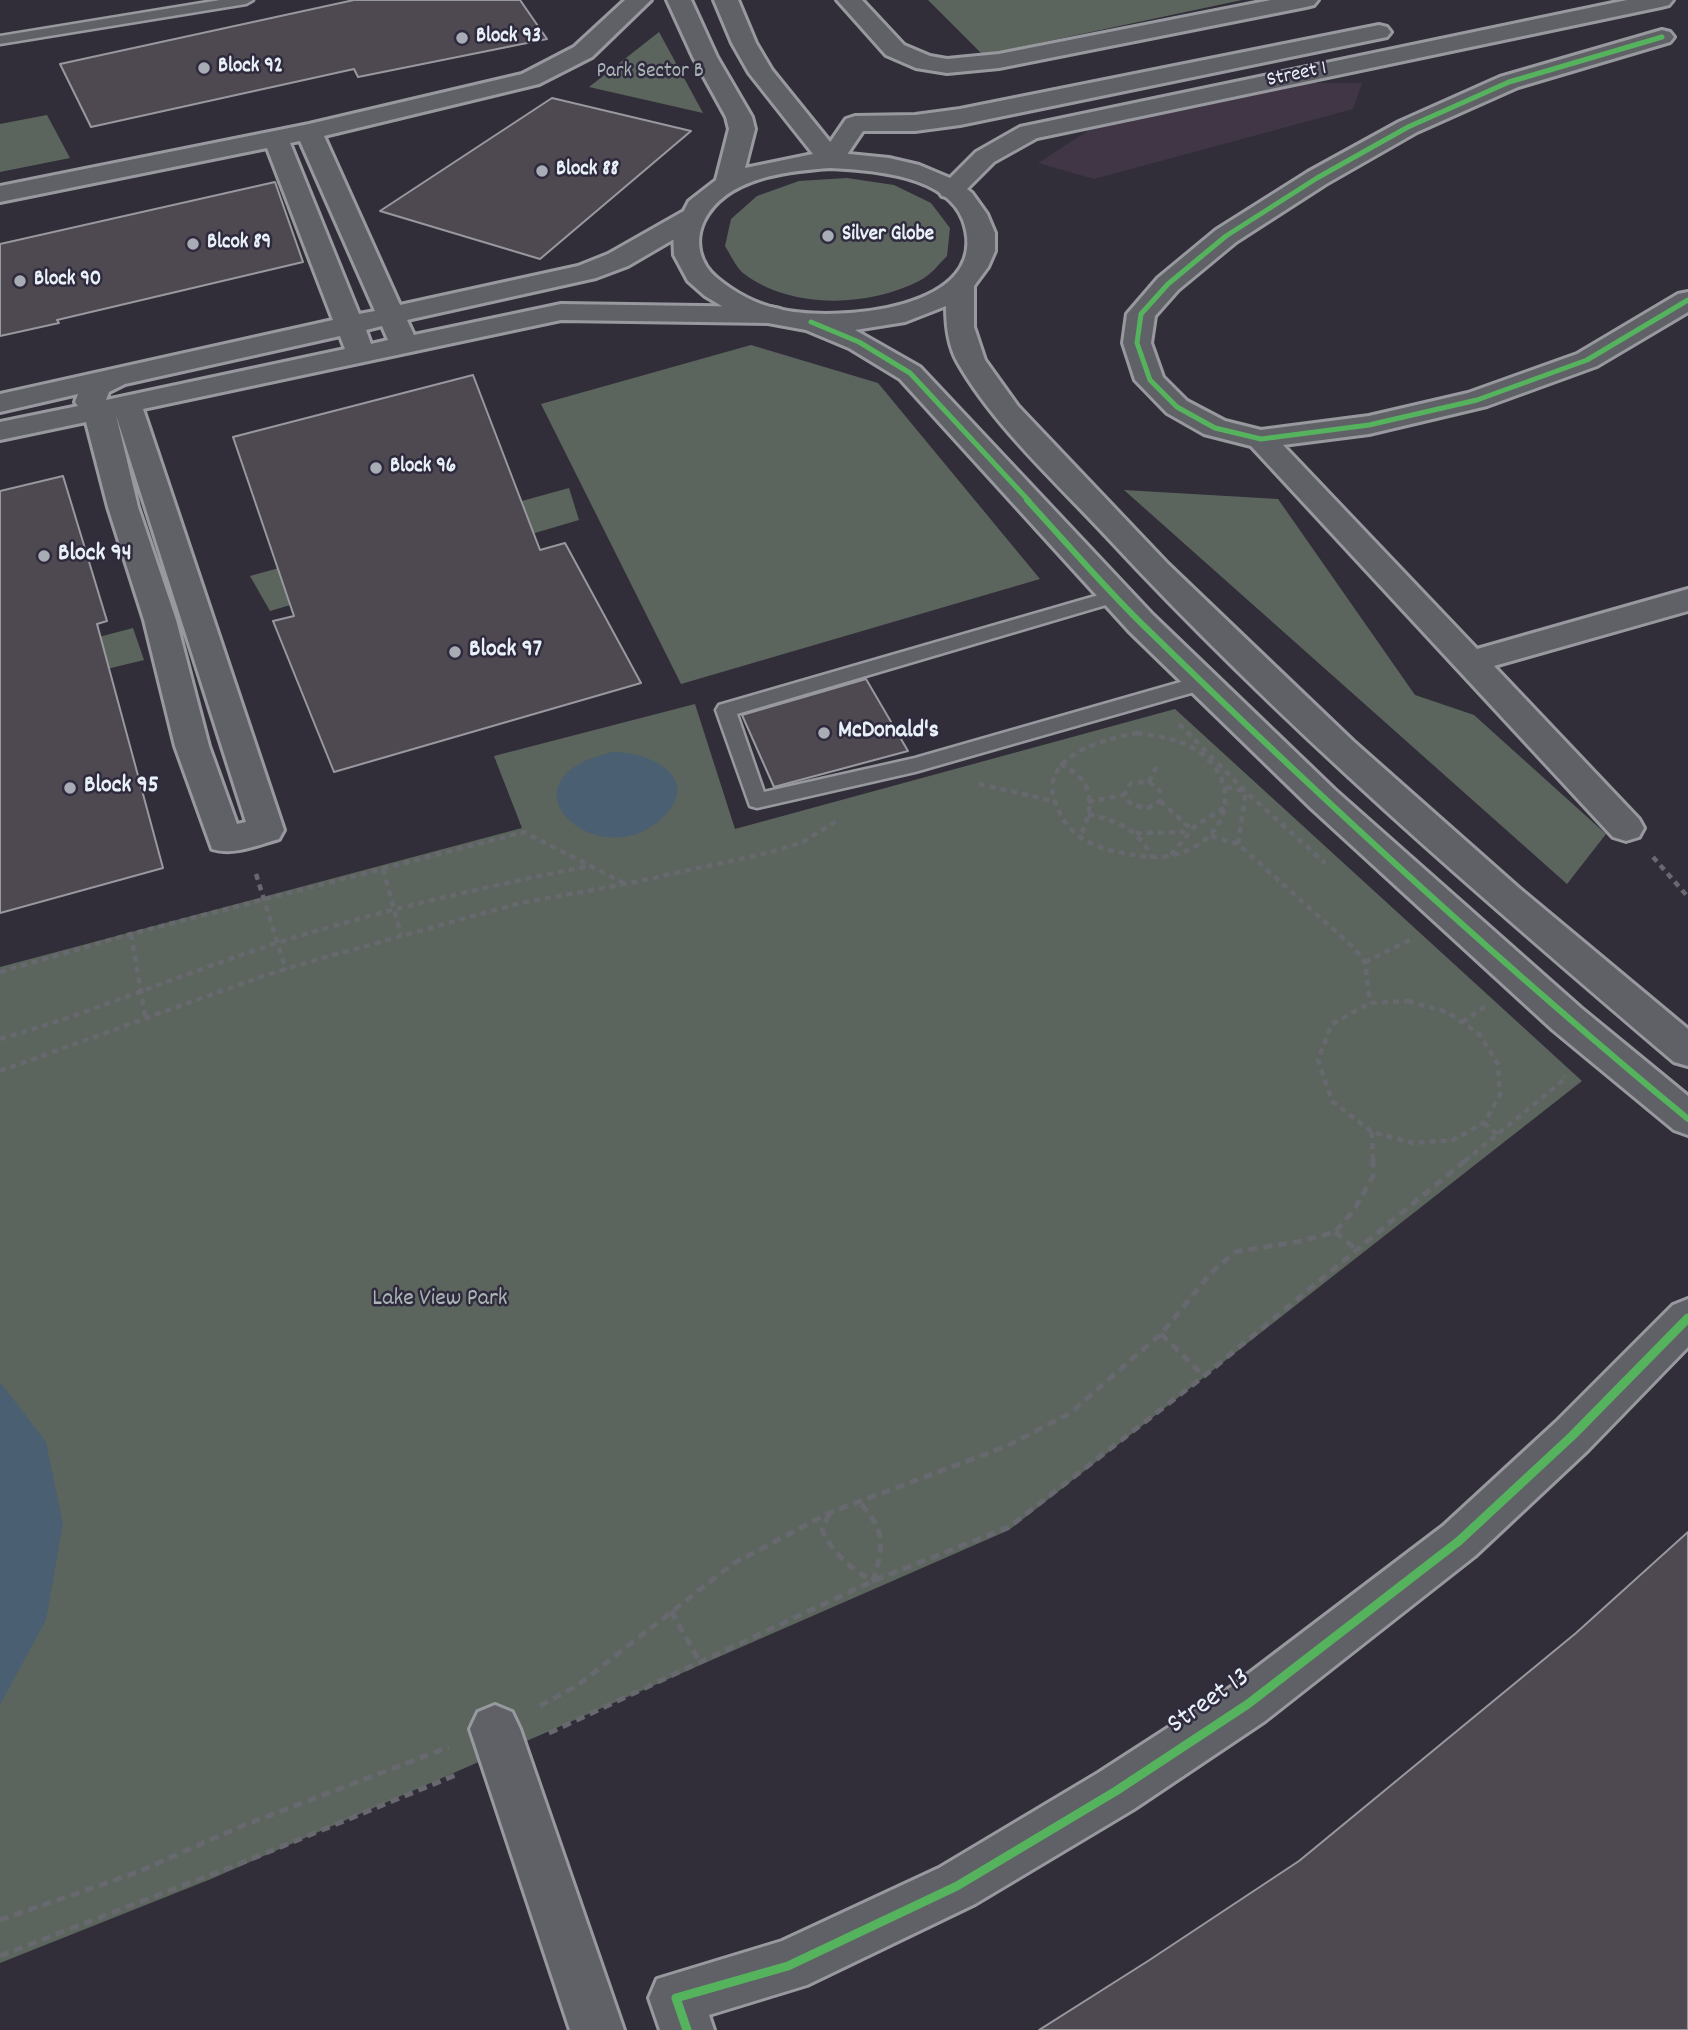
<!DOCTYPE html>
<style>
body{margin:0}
canvas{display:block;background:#312e39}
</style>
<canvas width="1688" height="2030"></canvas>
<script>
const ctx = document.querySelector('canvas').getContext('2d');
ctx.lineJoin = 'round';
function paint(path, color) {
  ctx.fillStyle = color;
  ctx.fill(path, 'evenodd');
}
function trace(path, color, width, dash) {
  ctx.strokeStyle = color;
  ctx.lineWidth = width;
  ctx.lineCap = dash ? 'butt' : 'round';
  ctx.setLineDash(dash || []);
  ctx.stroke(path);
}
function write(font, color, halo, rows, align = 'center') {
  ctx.font = font + ' Dekko,sans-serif';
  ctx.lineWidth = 5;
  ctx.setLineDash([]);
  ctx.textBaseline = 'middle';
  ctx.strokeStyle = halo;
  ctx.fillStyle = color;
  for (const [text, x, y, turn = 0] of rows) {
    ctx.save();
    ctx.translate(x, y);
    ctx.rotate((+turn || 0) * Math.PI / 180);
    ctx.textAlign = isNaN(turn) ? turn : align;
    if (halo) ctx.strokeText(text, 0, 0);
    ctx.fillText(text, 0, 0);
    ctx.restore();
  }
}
const built = new Path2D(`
 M1300 83H1362L1353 109 1094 179 1038 163 1097 125Z`);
const green = new Path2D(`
 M928 0H1242L983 55Z
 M659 32 703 113 589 87Z
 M47 115 70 158 0 172V124Z
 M847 178 894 185 931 203 950 228 947 256C939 264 930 276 919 281 868 307 791 310 743 273 736 267 730 254 725 246L731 219 757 196 799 181Z
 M751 345 878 383 1040 579 681 684 541 404Z
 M569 488 579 520 270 611 250 576Z
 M1124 490 1278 499 1415 695 1474 715 1606 834 1567 884Z
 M133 628 144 660 0 695V663Z
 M695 704 735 829 1175 709 1582 1081 1009 1530 211 1879 0 1963V967L522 828 494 756Z`);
const water = new Path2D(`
 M613 752C653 752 705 780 660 820 596 877 491 779 613 752Z
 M0 1382 46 1442 63 1524 46 1620 0 1705Z`);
const building = new Path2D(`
 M354 0H520L547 39 358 77 354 69 91 127 60 64Z
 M552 98 691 131 540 259 380 211Z
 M275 182 303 262 57 320 59 323 0 336V244Z
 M473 375 540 550 565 543 641 683 334 772 273 621 294 616 233 437Z
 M63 476 107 621 97 624 163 868 0 913V491Z
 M866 679 908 751 774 787 742 715Z
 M1688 1532V2030H1039L1148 1961 1299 1861 1576 1633Z`);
const pathFar1 = new Path2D(`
 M1179 724 1245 791 1325 863
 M1137 733C1159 736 1184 740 1202 754 1240 784 1229 834 1186 851 1168 859 1147 858 1128 854 1111 851 1094 847 1079 836 1067 828 1060 815 1055 802 1038 755 1106 739 1137 733Z
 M1060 764C1095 780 1095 805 1080 837
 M1149 782 1160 791V801L1148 808 1132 805 1124 795 1131 783Z
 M1149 782 1158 763
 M979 784 1053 801
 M1226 787 1244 791
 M1160 801 1190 828
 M1088 802 1124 795
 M1088 814C1117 821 1139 829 1152 858
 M1136 833 1185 832
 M1211 836 1238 844 1353 947 1365 962 1370 1003
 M1238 844 1246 790
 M1171 855 1196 825 1229 805
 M1653 857 1688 897
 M383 869 401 935
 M256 874 286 970
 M131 934 146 1021
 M1365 962 1410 940 1407 937
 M0 972 131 934 524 832 626 884
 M1408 1001 1447 1012 1462 1022 1479 1034 1498 1064 1500 1095 1484 1123 1453 1140 1413 1143 1372 1132 1332 1101 1318 1060 1332 1024 1370 1003Z
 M1462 1022 1486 1006
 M0 1039C95 1012 186 972 280 942 381 910 485 887 589 866
 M0 1071 263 976 319 959 520 903 626 884 772 852 803 842 838 820
 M1484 1123 1498 1135
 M1372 1132 1373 1161
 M1465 1161 1566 1078 1564 1076`);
const path = new Path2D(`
 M1335 1232 1358 1251
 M1161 1334 1204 1376
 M829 1514 822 1530C834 1554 849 1568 873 1581 884 1544 886 1531 859 1502
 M671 1611 700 1662
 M540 1706 578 1685 734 1563 829 1513 1007 1446 1070 1413 1161 1334 1211 1273 1235 1252 1302 1241 1335 1232 1354 1210 1373 1176V1159
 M549 1733 873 1581 1009 1527 1204 1376 1467 1159
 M0 1920 138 1872 242 1826 449 1747
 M0 1956 244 1862 458 1774`);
const service = new Path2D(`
 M220 0H253L246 4 0 44V36Z
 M1116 590 1123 592 1126 596 1123 600 737 714 764 792 915 758 1205 675 1212 677 1215 682 1212 687 915 772 757 808 750 806 716 710 719 705Z`);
const minor = new Path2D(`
 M625 0H651L592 57 539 84 324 136 400 305 578 266 608 254 682 212 691 210 700 212 704 218 700 224 628 266 596 278 407 320 414 335 561 304 770 307 780 309 784 315 780 321 770 323 561 320 143 409 284 830 279 839C258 845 233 856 212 849L175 746 144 620 108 507 86 422 0 440V422L78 406 75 402 78 394 0 412V394L333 320 267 148 0 202V186L309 124 522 74 574 47ZM300 141 375 311 359 314 290 143ZM382 326 388 340 371 344 366 330ZM340 336 345 349 106 400 109 392 125 384ZM116 415 246 822 237 824 209 746 176 620 138 507Z
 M837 0H862L904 45 930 56 947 59 999 54 1271 0H1318L1314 5 1306 7 999 68 947 73 916 68 886 55Z
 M1627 0H1673L1669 5 1661 7 1037 138 994 162 960 196 951 198 942 196 938 190 976 152 1020 127Z
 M1379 25 1387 27 1391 32 1387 37 960 125 915 131H863L840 165 831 168 822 165 818 160 846 119 855 116 915 115 960 109Z
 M1662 30 1670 32 1674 37 1670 42 1518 87 1417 132 1326 184 1236 242 1178 290 1155 316 1151 343 1163 377 1187 401 1225 421 1261 430 1369 416 1468 393 1577 354 1678 294 1688 292V312L1597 366 1487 406 1369 434 1283 445 1477 649 1688 589V611L1494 666 1639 819 1644 828 1639 837 1626 841 1613 837 1251 446 1204 434 1167 413 1135 380 1123 343 1127 314 1158 278 1216 230 1308 172 1399 122 1500 77Z
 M1688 1299V1347L1588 1450 1475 1556 1265 1721 1134 1809 975 1904 807 1985 709 2015 714 2030H660L649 1998 657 1979 782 1941 939 1868 1098 1773 1231 1687 1443 1526 1556 1422 1673 1305Z
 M495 1705 512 1712 520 1729 624 2030H570L470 1729 478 1712Z`);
const tertiary = new Path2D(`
 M667 0H691L717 57 752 117 755 129 745 168 813 154 749 73 732 43 714 0H738L756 43 772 70 839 153 889 158 919 165 957 181 972 193 987 214 995 233V251L988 267 974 286V327L985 360 1018 406 1168 564 1353 741 1519 888 1688 1029V1066L1674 1062C1478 895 1282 726 1107 537 1057 483 994 426 958 363 948 346 946 325 946 306L905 322 855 330 920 367 1153 615 1335 790 1581 1008 1688 1096V1135L1674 1130 1553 1030 1311 808 1129 631 900 379 849 348 806 330 757 321 730 311 705 296 688 281 674 255 673 232 689 201 716 180 729 129 726 117 693 57ZM831 168C871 170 946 175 963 220 996 311 833 323 778 309 756 304 735 293 717 278 700 264 694 242 704 221 726 177 788 171 831 168Z`);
const cyclewayFar2 = new Path2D(`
 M1662 37 1509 82 1408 127 1317 178 1226 236 1168 284 1141 314 1137 343 1150 380 1177 407 1215 428 1261 439 1369 425 1477 400 1587 360 1688 300
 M811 322 859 342 910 373 1029 501`);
const cyclewayFar1 = new Path2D(`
 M1027 500C1065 541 1102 585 1142 624 1318 796 1498 962 1688 1119`);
const cycleway = new Path2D(`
 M687 2030 676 1998 788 1966 957 1886 1116 1791 1248 1704 1459 1541 1572 1436 1688 1318`);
const markers = [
 [462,38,7,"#a8adb5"],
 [204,68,7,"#a8adb5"],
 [542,171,7,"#a8adb5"],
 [828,236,7,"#a8adb5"],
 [193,244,7,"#a8adb5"],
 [20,281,7,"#a8adb5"],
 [376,468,7,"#a8adb5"],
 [44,556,7,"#a8adb5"],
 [455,652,7,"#a8adb5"],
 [824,733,7,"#a8adb5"],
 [70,788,7,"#a8adb5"]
];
const farPoinames = [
 ["Block 93",476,38],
 ["Block 92",218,68],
 ["Block 88",556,171],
 ["Silver Globe",842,236],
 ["Blcok 89",207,244],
 ["Block 90",34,281],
 ["Block 96",390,468]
];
const farParknames = [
 ["Park Sector B",650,73]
];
const farStreetnames = [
 ["Street 1",1297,76,-12]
];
const poiNames = [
 ["Block 94",58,556],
 ["Block 97",469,652],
 ["McDonald's",838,733],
 ["Block 95",84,788]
];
const parkNames = [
 ["Lake View Park",440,1301]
];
const nearStreetnames = [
 ["Street 13",1210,1703,-35]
];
paint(built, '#403646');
paint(green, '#5b655d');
paint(water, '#4a5f71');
paint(building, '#4e4850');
trace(building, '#98999f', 2);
trace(service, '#98999f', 5);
trace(minor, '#98999f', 6);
trace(tertiary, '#98999f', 6);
trace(pathFar1, '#68686f', 4.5, [6, 5]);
trace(path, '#68686f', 5, [9, 6]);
paint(service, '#606067');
paint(minor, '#606067');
paint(tertiary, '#606067');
trace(cyclewayFar2, '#56b35d', 5);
trace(cyclewayFar1, '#56b35d', 6);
trace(cycleway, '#56b35d', 9);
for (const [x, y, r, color] of markers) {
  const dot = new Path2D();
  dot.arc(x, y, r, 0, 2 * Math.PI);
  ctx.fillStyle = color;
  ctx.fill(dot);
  trace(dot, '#2f2a3d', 2.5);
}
write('bold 21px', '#e8f1f8', '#2f2a3d', farPoinames, 'left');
write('21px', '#abb6b5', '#2f2a3d', farParknames);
write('21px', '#e8f1f8', '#2f2a3d', farStreetnames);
write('bold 24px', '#e8f1f8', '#2f2a3d', poiNames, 'left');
write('24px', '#abb6b5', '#2f2a3d', parkNames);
write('28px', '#e8f1f8', '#2f2a3d', nearStreetnames);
</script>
